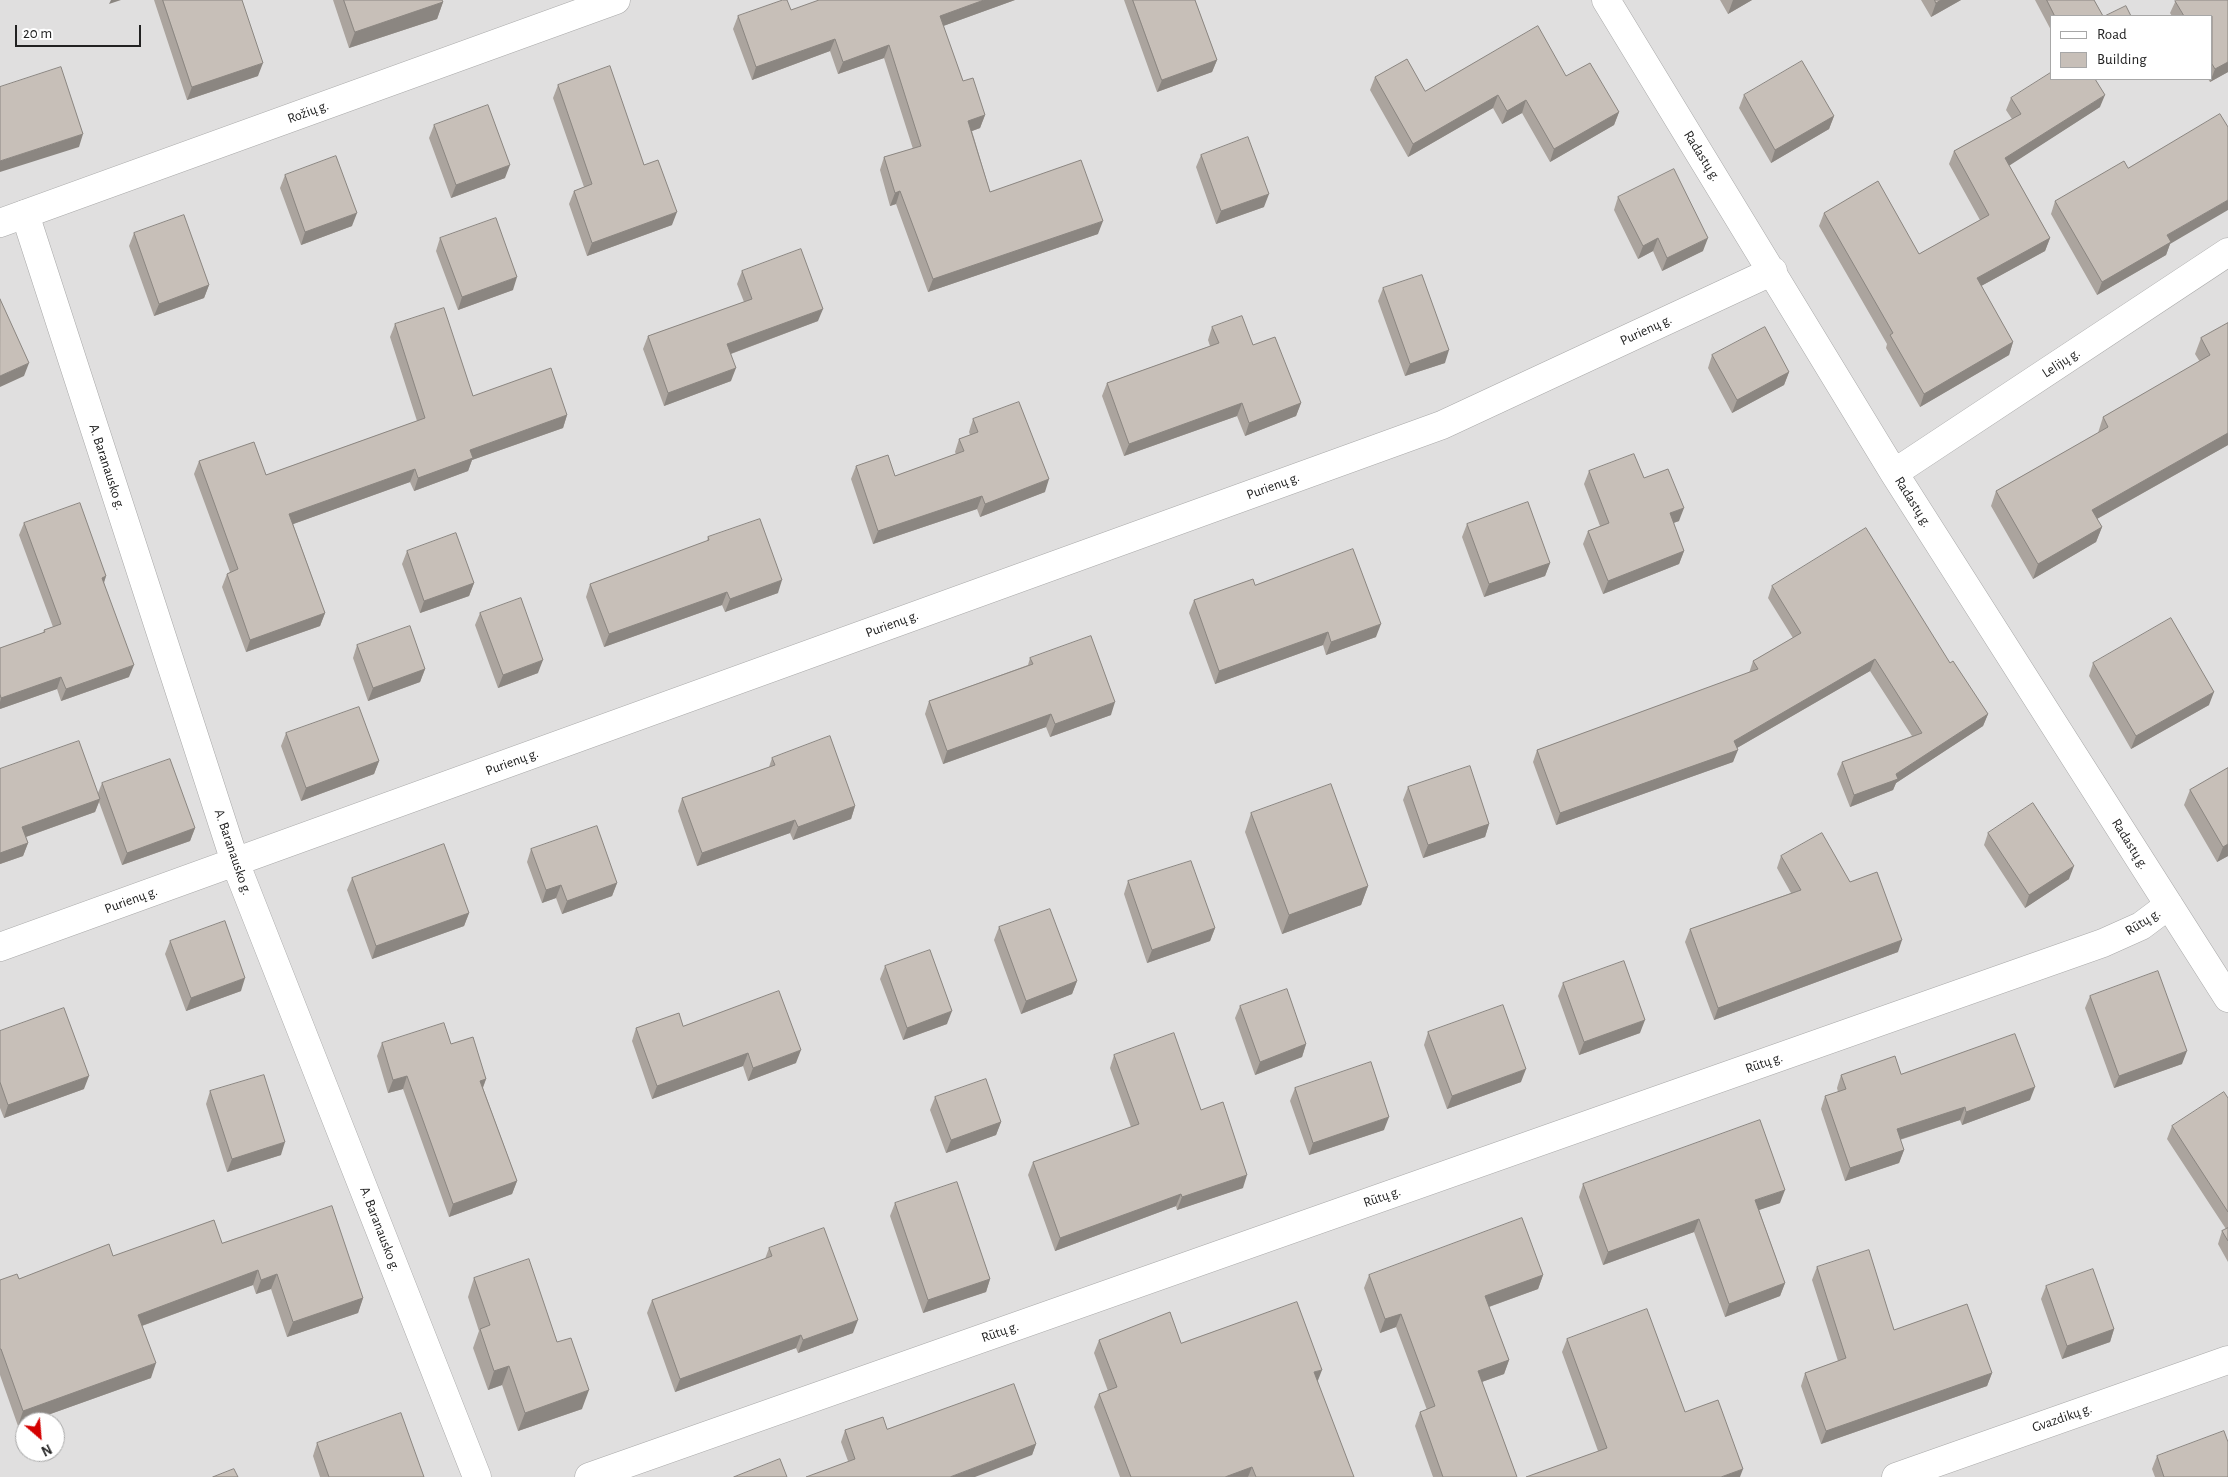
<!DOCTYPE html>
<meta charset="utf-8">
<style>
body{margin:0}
#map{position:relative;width:2228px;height:1477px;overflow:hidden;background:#f2efe9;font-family:"Alegreya Sans",sans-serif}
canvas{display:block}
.legend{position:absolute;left:2050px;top:15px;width:162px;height:65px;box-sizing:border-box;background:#fff;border:1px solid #a7a7a7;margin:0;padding:6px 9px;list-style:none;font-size:15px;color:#222}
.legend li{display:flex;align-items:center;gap:10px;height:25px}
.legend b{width:25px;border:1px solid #a7a7a7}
.north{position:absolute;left:15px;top:1412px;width:50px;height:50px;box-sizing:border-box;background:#fff;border:1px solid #a7a7a7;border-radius:50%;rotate:153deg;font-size:14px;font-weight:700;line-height:20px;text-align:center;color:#222}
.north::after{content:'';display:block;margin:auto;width:18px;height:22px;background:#d40000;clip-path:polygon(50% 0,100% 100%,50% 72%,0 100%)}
.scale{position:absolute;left:15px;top:25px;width:126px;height:22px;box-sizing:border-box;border:2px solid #222;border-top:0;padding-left:6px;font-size:15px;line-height:18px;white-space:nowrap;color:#222;-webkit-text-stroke:4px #fff;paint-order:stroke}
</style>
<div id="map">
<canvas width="2228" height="1477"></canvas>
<ul class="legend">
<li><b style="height:6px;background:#fff"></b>Road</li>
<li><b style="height:14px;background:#c7bfb8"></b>Building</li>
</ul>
<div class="north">N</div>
<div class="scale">20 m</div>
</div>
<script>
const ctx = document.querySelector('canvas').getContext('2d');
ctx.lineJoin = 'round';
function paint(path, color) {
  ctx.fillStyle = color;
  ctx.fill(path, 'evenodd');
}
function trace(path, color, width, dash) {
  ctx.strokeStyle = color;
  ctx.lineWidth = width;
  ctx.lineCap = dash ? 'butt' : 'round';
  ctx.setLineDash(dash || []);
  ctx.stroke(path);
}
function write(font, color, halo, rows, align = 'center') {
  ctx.font = font + ' "Alegreya Sans",sans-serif';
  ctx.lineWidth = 4;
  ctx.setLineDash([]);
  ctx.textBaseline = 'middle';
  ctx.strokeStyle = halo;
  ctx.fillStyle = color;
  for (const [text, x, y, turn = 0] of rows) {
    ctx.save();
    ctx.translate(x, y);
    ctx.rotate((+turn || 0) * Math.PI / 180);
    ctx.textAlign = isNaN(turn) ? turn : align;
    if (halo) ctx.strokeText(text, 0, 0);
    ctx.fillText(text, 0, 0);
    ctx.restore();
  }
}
const residential = new Path2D(`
 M0 0H2228V1477H0ZM2052 16H2212V79H2052ZM25 1422H55V1452H25Z`);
const minor = new Path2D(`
 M1606 0 1894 473 2228 998
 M25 214 235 862 477 1477
 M1894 473 2228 252
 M0 947 1442 425 1773 271
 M589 1477 2103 943 2141 926 2169 905
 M1896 1477 2228 1360`);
const tertiary = new Path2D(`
 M0 223 616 0`);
const wall = new Path2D(`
 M154 0H242L258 76 187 100Z
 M333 0H442L443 2 437 19 349 48Z
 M1015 0 943 26 963 81 985 115 980 128 972 131 990 192 1098 234 928 292 896 204 890 206 880 170 884 157 913 149 884 58 838 74 830 51 752 80 733 29 738 16 791 10Z
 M1124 0H1195L1217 60 1212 72 1157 92Z
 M1720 0H1752L1728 14Z
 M1921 0H1961L1931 17Z
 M2035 0H2094L2103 16H2052V32Z
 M2176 0H2228V72L2210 82 2208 79H2212V16H2172L2170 13Z
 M1566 76 1619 112 1614 125 1550 162 1522 113 1502 124 1493 108 1408 157 1370 90 1375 77 1425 91Z
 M558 85 644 165 672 225 587 256 569 204 574 191 584 187 553 98Z
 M1744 95 1834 116 1829 129 1771 163 1739 108Z
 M2011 98 2100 107 2009 165 2050 238 2045 251 1981 286 2013 342 2009 355 1920 407 1886 348 1887 344 1819 226 1824 213 1919 254 1980 220 1949 164 1954 151 2012 119 2006 110Z
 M434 125 505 178 451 198 429 138Z
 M1201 155 1264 207 1216 224 1196 167Z
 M285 175 352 226 301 245 280 188Z
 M1618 197 1703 251 1662 271 1653 251 1638 259 1614 210Z
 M2055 201 2170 244 2166 255 2097 295 2051 214Z
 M134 233 209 285 204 298 154 316 129 246Z
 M440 238 513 290 458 310 436 251Z
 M742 271 818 321 731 354V381L664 406 643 349 648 336 744 302 737 284Z
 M1383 288 1445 363 1405 376 1378 301Z
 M2228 323V445L2097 519 2102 527 2096 542 2033 579 1991 506 1996 491 2098 433 2103 417 2200 362 2195 354 2201 338Z
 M395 324 473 396 567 415 563 428 472 460 468 471 414 491 410 482 293 524 325 613 320 626 246 652 222 587 227 574 230 572 194 474 199 461 266 475 417 421 390 337Z
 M1212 327 1253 345 1301 403 1296 416 1245 436 1237 416 1124 456 1102 396 1107 383 1210 346 1208 340Z
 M1712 355 1789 372 1784 385 1732 413 1708 368Z
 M973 419 1045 492 980 517 977 509 873 544 851 479 856 466 895 476 956 454 955 452 959 439 970 435 969 432Z
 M1589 471 1644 478 1679 521 1673 523 1684 551 1679 564 1603 594 1583 544 1588 531 1600 526 1584 484Z
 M24 523 106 576 104 583 129 677 61 701 57 689 0 709V648L43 633 44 630 53 627 19 535Z
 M1467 524 1550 563 1545 576 1484 597 1462 537Z
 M708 537 778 593 725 612 722 605 604 647 586 597 590 584 707 541Z
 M407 551 474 583 469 596 420 613 402 564Z
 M1255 585 1376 637 1326 655 1323 645 1215 684 1189 613 1194 600Z
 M1772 586 1950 663 1988 714 1983 726 1896 783 1893 790 1850 807 1837 774 1842 762 1912 736 1870 671 1737 748 1733 762 1556 825 1533 762 1537 750 1749 673 1753 661 1793 638 1768 598Z
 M480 613 538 673 498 688 475 625Z
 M357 645 425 669 420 682 368 701 353 658Z
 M1030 658 1111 715 1050 737 1046 727 943 764 925 714 929 701 1028 665Z
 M2093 663 2209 705 2131 749 2089 676Z
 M286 733 379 761 374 774 301 801 281 746Z
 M772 758 855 806 851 819 793 840 790 833 697 866 678 811 682 798 769 767Z
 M2228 768V856L2217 862 2184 805 2190 790Z
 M0 769 98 793 102 783 195 828 190 841 122 865 99 802 95 812 26 837 28 843 23 856 0 864Z
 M1408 787 1489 824 1485 837 1423 858 1403 800Z
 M1251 813 1368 886 1361 905 1282 934 1245 832Z
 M1988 833 2069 879 2025 908 1984 845Z
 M531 849 617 883 612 896 562 914 556 898 542 903 527 862Z
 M1781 856 1850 882 1898 952 1714 1020 1685 942 1690 929 1791 893 1777 868Z
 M352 878 469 913 464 926 372 959 347 890Z
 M1128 881 1215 928 1210 941 1147 963 1124 894Z
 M999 927 1077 981 1072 994 1021 1014 994 940Z
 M170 941 241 991 186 1011 165 954Z
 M885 966 947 1024 903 1040 880 979Z
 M1563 983 1640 1033 1579 1055 1558 996Z
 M2090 996 2182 1064 2114 1088 2085 1008Z
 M1240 1006 1306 1044 1302 1057 1255 1075 1235 1018Z
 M683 1026 796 1063 748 1081 743 1066 652 1099 632 1041 636 1028Z
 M0 1031 84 1089 4 1118 0 1108Z
 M1428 1032 1521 1082 1447 1109 1424 1045Z
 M382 1043 451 1044 486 1079 483 1088 517 1181 512 1194 449 1217 403 1089 388 1093 377 1056Z
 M1114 1055 1201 1110 1243 1188 1177 1210 1176 1206 1055 1251 1028 1175 1033 1162 1131 1127 1110 1068Z
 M1901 1074 2030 1100 1962 1125 1960 1120 1900 1140 1904 1150 1899 1163 1845 1181 1821 1109 1825 1096 1838 1092 1837 1088 1841 1075Z
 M1295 1088 1384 1130 1309 1155 1290 1101Z
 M210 1091 281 1155 227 1172 206 1104Z
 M935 1097 1001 1122 996 1135 946 1153 930 1110Z
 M2228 1098V1262L2218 1244 2222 1231 2226 1229 2167 1139 2172 1126Z
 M1583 1184 1780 1203 1759 1210 1785 1283 1780 1296 1725 1317 1694 1232 1603 1265 1579 1197Z
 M895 1203 990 1279 986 1292 923 1313 890 1216Z
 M222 1243 363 1298 358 1313 287 1337 271 1289 256 1294 253 1285 142 1326 151 1378 28 1422H25L18 1426 0 1375V1280L19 1279 113 1256Z
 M769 1248 853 1333 798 1353 796 1348 675 1392 647 1313 652 1300 765 1259Z
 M1817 1267 1894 1330 1992 1373 1987 1386 1821 1444 1801 1386 1805 1373 1838 1361 1812 1280Z
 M1369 1275H1543L1538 1289 1489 1307 1509 1360 1504 1374 1482 1382 1517 1477H1433L1415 1426 1420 1412 1427 1410 1396 1327 1380 1333 1364 1288Z
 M474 1278 557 1342 582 1409 518 1431 502 1385 488 1390 473 1348 479 1331 468 1297Z
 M2046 1286 2114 1329 2110 1342 2062 1359 2041 1299Z
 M1567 1339 1685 1412 1740 1477 1598 1451 1562 1352Z
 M1099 1340 1181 1343 1354 1477H1120L1094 1407 1099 1394 1108 1391 1094 1353Z
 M887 1429 1036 1444 1032 1455 848 1461 841 1442 845 1430Z
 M317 1443 424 1477H320L313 1456Z
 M2157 1456 2228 1477H2155L2152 1469Z`);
const shadedWall = new Path2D(`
 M111 0H121L109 4Z
 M984 0H1015L935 29 940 16Z
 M1733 0H1752L1728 14Z
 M1941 0H1961L1931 17 1936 3Z
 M443 2 437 19 349 48 355 32Z
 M835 39 830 51 752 80 756 67Z
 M889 45 884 58 838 74 843 62Z
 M1217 60 1212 72 1157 92 1162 80Z
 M2228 62V72L2210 82 2215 69Z
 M263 63 258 76 187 100 192 87Z
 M1498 95 1493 108 1408 157 1413 144Z
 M2105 95 2100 107 2001 171 2005 158Z
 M1526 100 1522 113 1502 124 1507 111Z
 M1619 112 1614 125 1550 162 1554 149Z
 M985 115 980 128 964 134 968 121Z
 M1834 116 1829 129 1771 163 1775 150Z
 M83 134 79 147 0 172V161Z
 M510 165 505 178 451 198 456 185Z
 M900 191 896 204 890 206 895 193Z
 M1269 194 1264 207 1216 224 1221 211Z
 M2228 200V210L2170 244 2166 255 2097 295 2102 282 2167 235Z
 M677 212 672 225 587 256 592 243Z
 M357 213 352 226 301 245 305 232Z
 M1103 221 1098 234 928 292 933 279Z
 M1658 238 1653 251 1638 259 1643 246Z
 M1708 238 1703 251 1662 271 1667 258Z
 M2050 238 2045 251 1972 291 1977 278Z
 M517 277 513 290 458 310 462 297Z
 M209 285 204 298 154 316 159 304Z
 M823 309 818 321 722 357 727 344Z
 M2013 342 2009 355 1920 407 1924 394Z
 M1449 350 1445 363 1405 376 1410 364Z
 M29 363 24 376 0 387V376Z
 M736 368 731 381 664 406 668 393Z
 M1789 372 1784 385 1732 413 1737 400Z
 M1242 403 1237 416 1124 456 1129 444Z
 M1301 403 1296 416 1245 436 1249 423Z
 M567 415 563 428 472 460 468 471 414 491 418 478 470 450Z
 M2228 433V445L2086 525 2092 510Z
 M415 469 410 482 285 527 289 514Z
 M1049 479 1045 492 980 517 985 504Z
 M982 496 977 509 873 544 878 531Z
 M1684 508 1679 521 1665 526 1670 513Z
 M2102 527 2096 542 2033 579 2038 564Z
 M1684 551 1679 564 1603 594 1608 581Z
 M1550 563 1545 576 1484 597 1489 584Z
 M106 576 102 588V578Z
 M782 580 778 593 725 612 730 599Z
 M474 583 469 596 420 613 424 601Z
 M727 592 722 605 604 647 609 634Z
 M325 613 320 626 246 652 250 640Z
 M1381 624 1376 637 1326 655 1331 642Z
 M1328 632 1323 645 1215 684 1219 671Z
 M1875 659 1870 671 1730 752 1738 750 1733 762 1556 825 1560 813 1734 741Z
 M543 660 538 673 498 688 503 675Z
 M134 665 129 677 61 701 66 689Z
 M425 669 420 682 368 701 373 688Z
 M61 677 57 689 0 709V702L1 698Z
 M2214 692 2209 705 2131 749 2136 736Z
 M1115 702 1111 715 1050 737 1055 724Z
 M1051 714 1046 727 943 764 947 751Z
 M1988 714 1983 726 1896 783 1893 790 1850 807 1854 795 1896 774Z
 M379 761 374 774 301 801 306 788Z
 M100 799 95 812 17 840 22 827Z
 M855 806 851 819 793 840 798 827Z
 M795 820 790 833 697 866 702 853Z
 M1489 824 1485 837 1423 858 1428 845Z
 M195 828 190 841 122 865 127 853Z
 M28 843 23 856 0 864V853Z
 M2228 844V856L2217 862 2223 847Z
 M2074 866 2069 879 2025 908 2029 895Z
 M617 883 612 896 562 914 567 901Z
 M561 885 556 898 542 903 546 890Z
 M1368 886 1361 905 1282 934 1289 915Z
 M469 913 464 926 372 959 376 946Z
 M1215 928 1210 941 1147 963 1152 950Z
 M1902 940 1898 952 1714 1020 1718 1008Z
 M245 978 241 991 186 1011 191 998Z
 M1077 981 1072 994 1021 1014 1026 1001Z
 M952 1011 947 1024 903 1040 907 1028Z
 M1645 1020 1640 1033 1579 1055 1584 1042Z
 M1306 1044 1302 1057 1255 1075 1260 1062Z
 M801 1050 796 1063 748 1081 753 1068Z
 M2187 1051 2182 1064 2114 1088 2119 1076Z
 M748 1053 743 1066 652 1099 657 1086Z
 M1526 1069 1521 1082 1447 1109 1452 1096Z
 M89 1076 84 1089 4 1118 8 1105Z
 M407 1076 403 1089 388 1093 393 1080Z
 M486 1079 481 1092 480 1081Z
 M2035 1087 2030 1100 1962 1125 1966 1112Z
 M1965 1107 1960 1120 1892 1142 1897 1129Z
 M1389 1117 1384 1130 1309 1155 1313 1143Z
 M1001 1122 996 1135 946 1153 951 1140Z
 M285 1142 281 1155 227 1172 232 1159Z
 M1904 1150 1899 1163 1845 1181 1850 1168Z
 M1247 1175 1243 1188 1177 1210 1182 1197Z
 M517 1181 512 1194 449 1217 453 1204Z
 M1785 1190 1780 1203 1750 1213 1755 1200Z
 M1181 1194 1176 1206 1055 1251 1060 1238Z
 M1699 1219 1694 1232 1603 1265 1608 1252Z
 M258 1270 253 1285 133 1329 138 1315Z
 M277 1274 271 1289 256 1294 261 1280Z
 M1543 1275 1538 1289 1480 1310 1485 1296Z
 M990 1279 986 1292 923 1313 928 1300Z
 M1785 1283 1780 1296 1725 1317 1729 1304Z
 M363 1298 358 1313 287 1337 293 1322Z
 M1401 1314 1396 1327 1380 1333 1385 1319Z
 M858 1320 853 1333 798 1353 803 1340Z
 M2114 1329 2110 1342 2062 1359 2067 1346Z
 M801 1335 796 1348 675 1392 680 1379Z
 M1509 1360 1504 1374 1473 1385 1478 1371Z
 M156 1363 151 1378 28 1422H25V1423L18 1426 23 1411Z
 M509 1366 502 1385 488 1390 494 1371Z
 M1322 1370 1317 1383 1314 1372Z
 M1992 1373 1987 1386 1821 1444 1826 1431Z
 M589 1390 582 1409 518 1431 525 1413Z
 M1036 1444 1032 1455 975 1477H950Z
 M1252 1467 1248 1477H1225Z
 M1743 1469 1740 1477H1721Z`);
const building = new Path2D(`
 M163 0H242L263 63 192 87Z
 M344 0H442L443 2 355 32Z
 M783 0H787L791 10 819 0H984L940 16 963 81 973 78 985 115 968 121 990 192 1081 160 1103 221 933 279 900 191 895 193 884 157 921 146 889 45 843 62 835 39 756 67 738 16Z
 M1133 0H1195L1217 60 1162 80Z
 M1935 0H1941L1936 3Z
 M2047 0H2094L2103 16H2055Z
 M2176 0H2228V62L2215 69 2212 64V16H2184L2175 1Z
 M2126 6 2131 16H2105Z
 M1538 26 1566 76 1590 63 1619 112 1554 149 1526 100 1507 111 1498 95 1413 144 1375 77 1407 59 1425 91Z
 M1802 61 1834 116 1775 150 1744 95Z
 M610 66 644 165 658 160 677 212 592 243 574 191 592 184 558 85Z
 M61 67 83 134 0 161V87Z
 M2052 72V79H2095L2105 95 2005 158 2050 238 1977 278 2013 342 1924 394 1890 335 1893 333 1824 213 1878 181 1919 254 1989 215 1954 151 2021 114 2011 98Z
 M488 105 510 165 456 185 434 125Z
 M2220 114 2228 127V200L2167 235 2171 242 2102 282 2055 201 2124 161 2128 168Z
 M1248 137 1269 194 1221 211 1201 155Z
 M336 156 357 213 305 232 285 175Z
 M1674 169 1708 238 1667 258 1658 238 1643 246 1618 197Z
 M184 215 209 285 159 304 134 233Z
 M496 218 517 277 462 297 440 238Z
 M801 249 823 309 727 344 736 368 668 393 648 336 752 299 742 271Z
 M1422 275 1449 350 1410 364 1383 288Z
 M0 299 29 363 0 376Z
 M444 308 473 396 551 368 567 415 470 450 473 458 418 478 415 469 289 514 325 613 250 640 227 574 238 569 199 461 254 442 266 475 425 418 395 324Z
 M1242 316 1253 345 1275 337 1301 403 1249 423 1242 403 1129 444 1107 383 1219 343 1212 327Z
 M2228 323V433L2092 510 2102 527 2038 564 1996 491 2108 427 2103 417 2210 355 2201 338Z
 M1765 327 1789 372 1737 400 1712 355Z
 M1019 402 1049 479 985 504 982 496 878 531 856 466 888 455 895 476 964 451 959 439 978 432 973 419Z
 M1634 454 1644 478 1668 469 1684 508 1670 513 1684 551 1608 581 1588 531 1609 523 1589 471Z
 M1528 502 1550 563 1489 584 1467 524Z
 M80 503 106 576 102 578 134 665 66 689 61 677 1 698 0 694V648L45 632 44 630 61 624 24 523Z
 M760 519 782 580 730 599 727 592 609 634 590 584 709 540 708 537Z
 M1866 528 1950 663 1953 661 1988 714 1896 774 1898 779 1854 795 1842 762 1922 733 1875 659 1734 741 1738 750 1560 813 1537 750 1758 669 1753 661 1801 633 1772 586Z
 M456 533 474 583 424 601 407 551Z
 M1353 549 1381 624 1331 642 1328 632 1219 671 1194 600 1253 579 1255 585Z
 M521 598 543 660 503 675 480 613Z
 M2171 618 2214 692 2136 736 2093 663Z
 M410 626 425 669 373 688 357 645Z
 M1091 636 1115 702 1055 724 1051 714 947 751 929 701 1033 664 1030 658Z
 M359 707 379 761 306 788 286 733Z
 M830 736 855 806 798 827 795 820 702 853 682 798 775 765 772 758Z
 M79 741 100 799 22 827 28 843 0 853V769Z
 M170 759 195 828 127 853 102 783Z
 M1470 766 1489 824 1428 845 1408 787Z
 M2228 768V844L2223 847 2190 790Z
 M1331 784 1368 886 1289 915 1251 813Z
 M2033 803 2074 866 2029 895 1988 833Z
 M597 826 617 883 567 901 561 885 546 890 531 849Z
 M1822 833 1850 882 1877 872 1902 940 1718 1008 1690 929 1801 890 1781 856Z
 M444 844 469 913 376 946 352 878Z
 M1191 861 1215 928 1152 950 1128 881Z
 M1050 909 1077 981 1026 1001 999 927Z
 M225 921 245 978 191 998 170 941Z
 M930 950 952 1011 907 1028 885 966Z
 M1624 961 1645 1020 1584 1042 1563 983Z
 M2158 971 2187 1051 2119 1076 2090 996Z
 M1287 989 1306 1044 1260 1062 1240 1006Z
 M779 991 801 1050 753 1068 748 1053 657 1086 636 1028 679 1013 683 1026Z
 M1503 1005 1526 1069 1452 1096 1428 1032Z
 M64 1008 89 1076 8 1105 0 1082V1031Z
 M444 1023 451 1044 473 1037 486 1079 480 1081 517 1181 453 1204 407 1076 393 1080 382 1043Z
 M1174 1033 1201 1110 1223 1102 1247 1175 1182 1197 1181 1194 1060 1238 1033 1162 1139 1124 1114 1055Z
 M2015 1034 2035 1087 1966 1112 1965 1107 1897 1129 1904 1150 1850 1168 1825 1096 1846 1089 1841 1075 1895 1056 1901 1074Z
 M1371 1062 1389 1117 1313 1143 1295 1088Z
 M264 1075 285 1142 232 1159 210 1091Z
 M986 1079 1001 1122 951 1140 935 1097Z
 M2224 1092 2228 1098V1212L2172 1126Z
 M1760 1120 1785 1190 1755 1200 1785 1283 1729 1304 1699 1219 1608 1252 1583 1184Z
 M957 1182 990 1279 928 1300 895 1203Z
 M332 1206 363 1298 293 1322 277 1274 261 1280 258 1270 138 1315 156 1363 23 1411 1 1349H0V1280L17 1274 19 1279 109 1244 113 1256 214 1220 222 1243Z
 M1522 1218 1543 1275 1485 1296 1509 1360 1478 1371 1517 1477H1443L1420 1412 1435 1406 1401 1314 1385 1319 1369 1275Z
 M824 1228 858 1320 803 1340 801 1335 680 1379 652 1300 772 1256 769 1248Z
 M2228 1228V1241L2222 1231Z
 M1869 1250 1894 1330 1967 1304 1992 1373 1826 1431 1805 1373 1846 1358 1817 1267Z
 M529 1259 557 1342 571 1338 589 1390 525 1413 509 1366 494 1371 480 1329 490 1325 474 1278Z
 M2093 1269 2114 1329 2067 1346 2046 1286Z
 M1297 1302 1322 1370 1314 1372 1354 1477H1256L1252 1467 1225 1477H1131L1099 1394 1117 1387 1099 1340 1170 1312 1181 1343Z
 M1647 1309 1685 1412 1718 1400 1743 1469 1721 1477H1526L1607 1448 1567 1339Z
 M1014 1384 1036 1444 950 1477H806L855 1459 845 1430 883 1417 887 1429Z
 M401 1413 424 1477H329L317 1443Z
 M2224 1431 2228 1442V1477H2164L2157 1456Z
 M780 1459 787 1477H734Z
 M234 1469 238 1477H213Z`);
const streetNames = [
 ["Rožių g.",308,112,-20],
 ["Radastų g.",1702,156,58],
 ["Purienų g.",1646,330,-25],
 ["Lelijų g.",2061,363,-33],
 ["A. Baranausko g.",107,467,72],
 ["Purienų g.",1273,486,-20],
 ["Radastų g.",1913,502,58],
 ["Purienų g.",892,624,-20],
 ["Purienų g.",512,762,-20],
 ["Radastų g.",2130,844,58],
 ["A. Baranausko g.",233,852,71],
 ["Purienų g.",131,900,-20],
 ["Rūtų g.",2143,922,-32],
 ["Rūtų g.",1764,1063,-19],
 ["Rūtų g.",1382,1197,-19],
 ["A. Baranausko g.",380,1229,69],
 ["Rūtų g.",1000,1332,-19],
 ["Gvazdikų g.",2062,1418,-19]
];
paint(residential, '#e0dfdf');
trace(minor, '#a9a9a9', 29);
trace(tertiary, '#a9a9a9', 29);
trace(minor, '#fff', 28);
trace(tertiary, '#fff', 28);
paint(wall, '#aba49e');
paint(shadedWall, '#8b8681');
paint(building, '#c7bfb8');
trace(building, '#8b8681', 1);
write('14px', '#222', '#fff', streetNames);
</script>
